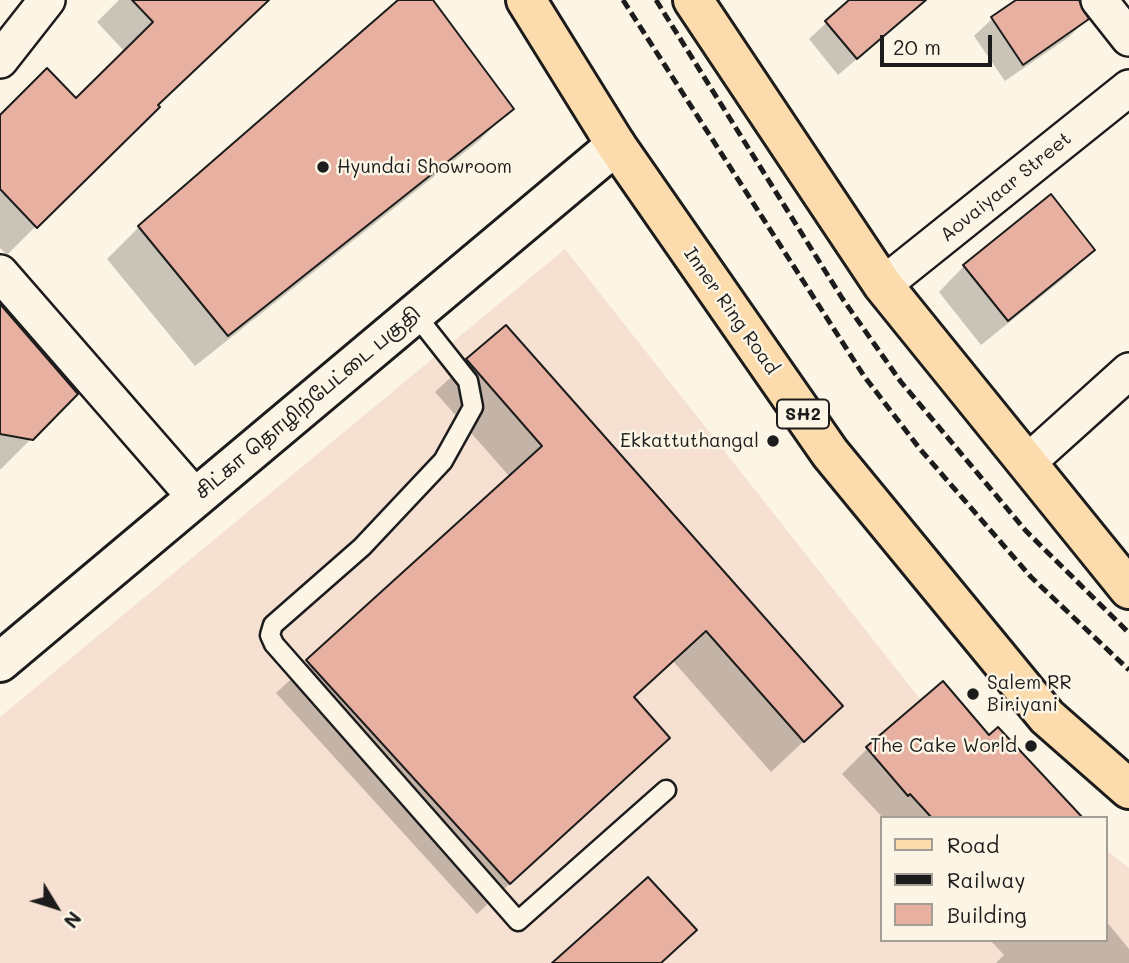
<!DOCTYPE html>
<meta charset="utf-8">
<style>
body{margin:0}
#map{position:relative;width:1129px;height:963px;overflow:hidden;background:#fcf5e5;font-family:Mali,sans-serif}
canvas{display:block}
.legend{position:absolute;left:880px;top:816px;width:228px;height:126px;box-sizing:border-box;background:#fcf5e5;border:2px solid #a29e95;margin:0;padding:9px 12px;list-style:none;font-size:21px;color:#1c1c1c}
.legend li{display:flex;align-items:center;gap:14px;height:35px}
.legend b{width:35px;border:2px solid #a29e95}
.north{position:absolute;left:21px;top:872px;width:70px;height:70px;-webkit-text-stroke:5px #fcf5e5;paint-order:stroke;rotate:128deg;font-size:19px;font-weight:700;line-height:28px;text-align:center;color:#1c1c1c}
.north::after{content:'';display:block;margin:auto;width:24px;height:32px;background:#1c1c1c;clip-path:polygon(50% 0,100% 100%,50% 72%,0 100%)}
.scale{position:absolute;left:880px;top:35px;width:112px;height:32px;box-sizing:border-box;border:4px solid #1c1c1c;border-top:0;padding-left:9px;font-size:21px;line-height:24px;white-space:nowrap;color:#1c1c1c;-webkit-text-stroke:5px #fcf5e5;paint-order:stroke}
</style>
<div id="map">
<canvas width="1129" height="963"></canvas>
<ul class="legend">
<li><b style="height:9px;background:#fcdcac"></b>Road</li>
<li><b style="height:9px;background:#1c1c1c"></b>Railway</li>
<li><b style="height:19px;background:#e8b0a1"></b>Building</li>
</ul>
<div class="north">N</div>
<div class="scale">20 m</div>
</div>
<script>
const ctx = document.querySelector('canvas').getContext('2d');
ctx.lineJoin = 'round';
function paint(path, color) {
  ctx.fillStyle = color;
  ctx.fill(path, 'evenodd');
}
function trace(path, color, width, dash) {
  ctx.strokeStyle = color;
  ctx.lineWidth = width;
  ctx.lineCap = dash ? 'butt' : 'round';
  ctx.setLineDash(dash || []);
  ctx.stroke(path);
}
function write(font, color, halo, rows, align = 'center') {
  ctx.font = font + ' Mali,"Noto Sans Tamil",sans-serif';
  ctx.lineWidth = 5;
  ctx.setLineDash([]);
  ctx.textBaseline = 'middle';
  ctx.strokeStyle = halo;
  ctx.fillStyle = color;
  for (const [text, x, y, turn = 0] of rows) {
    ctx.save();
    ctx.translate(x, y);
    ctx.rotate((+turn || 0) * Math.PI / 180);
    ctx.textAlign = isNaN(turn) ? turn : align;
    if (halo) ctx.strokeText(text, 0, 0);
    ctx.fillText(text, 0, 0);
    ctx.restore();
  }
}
const built = new Path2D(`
 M565 249 931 713 1065 818H882V940H1106V850L1129 868V963H0V717Z`);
const shadow = new Path2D(`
 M119 0H269L156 106 7 255 0 248V117L76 100 125 52 97 22Z
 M400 0H431L512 108 480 140 195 366 107 259 139 227Z
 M851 0H926L838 75 809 39Z
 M1019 0H1078L1087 19 1069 37 1005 81 974 36 992 19Z
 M1051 197 1093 249 1068 275 981 345 939 292 964 266Z
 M0 306 76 394 1 469H0Z
 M505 327 841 706 771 772 673 661 633 699 668 737 477 914 276 693 510 477 435 392Z
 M989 737 1081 818H883L842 774 868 748Z
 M1106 921 1129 949V963H996L1004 955 990 940H1106Z`);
const building = new Path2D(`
 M132 0H269L158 105 160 107 37 228 0 189V115L47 68 76 98 153 22Z
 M398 0H433L514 109 228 336 138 226Z
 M849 0H926L857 59 825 21Z
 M1016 0H1079L1089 19 1023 65 991 17Z
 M1051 194 1095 250 1008 321 963 265Z
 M0 304 78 394 33 440 0 434Z
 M506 325 843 706 804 742 706 631 634 697 670 738 510 884 306 660 542 446 466 359Z
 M943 681 989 735 998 727 1083 818H932L910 794 908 796 866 747Z
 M648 877 697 930 661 963H552Z`);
const lane = new Path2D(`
 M415 314 468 381 473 407 443 461 362 547 273 625 270 635 274 644 518 921 666 790`);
const street = new Path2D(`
 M1099 0 1129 38
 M0 60 47 0
 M0 273 196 498
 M883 285 1129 88
 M1027 463 1129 371`);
const secondary = new Path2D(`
 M0 662 616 145`);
const primary = new Path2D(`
 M526 0 616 145 830 453 1047 717 1129 789
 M693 0 883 285 1129 589`);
const rail = new Path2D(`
 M623 0 864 376 920 449 1031 577 1129 670
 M656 0 842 298 901 382 1026 531 1129 633`);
const markers = [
 [323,167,7,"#1c1c1c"],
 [773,441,7,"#1c1c1c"],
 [973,694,7,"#1c1c1c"],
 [1031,746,7,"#1c1c1c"]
];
const shields = [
 [803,414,52]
];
const shieldNames = [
 ["SH2",803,414]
];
const poiNames = [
 ["Hyundai Showroom",337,167],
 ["Ekkattuthangal",759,441,"right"],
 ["Salem RR",987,683],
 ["Biriyani",987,705],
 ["The Cake World",1017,746,"right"]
];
const streetNames = [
 ["Aovaiyaar Street",1006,187,-39],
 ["Inner Ring Road",731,311,55],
 ["சிட்கா தொழிற்பேட்டை பகுதி",308,403,-40]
];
paint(built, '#f6e0d1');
paint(shadow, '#0003');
paint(building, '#e8b0a1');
trace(building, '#1c1c1c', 2);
trace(lane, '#1c1c1c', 23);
trace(street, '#1c1c1c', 40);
trace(secondary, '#1c1c1c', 44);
trace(primary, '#1c1c1c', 44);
trace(lane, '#fcf5e5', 18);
trace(street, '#fcf5e5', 35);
trace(secondary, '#fcf5e5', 38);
trace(primary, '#fcdcac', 38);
trace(rail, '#1c1c1c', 5, [10, 5]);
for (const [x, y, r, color] of markers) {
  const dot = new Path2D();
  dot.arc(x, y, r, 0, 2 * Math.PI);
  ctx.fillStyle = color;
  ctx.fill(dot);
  trace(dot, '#fcf5e5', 2.5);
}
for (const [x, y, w] of shields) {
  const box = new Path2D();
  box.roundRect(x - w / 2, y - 14.5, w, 29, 5);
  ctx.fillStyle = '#fcf5e5';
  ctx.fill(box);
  trace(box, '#1c1c1c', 2);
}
write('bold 18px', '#1c1c1c', null, shieldNames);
write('19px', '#1c1c1c', '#fcf5e5', poiNames, 'left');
write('19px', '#1c1c1c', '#fcf5e5', streetNames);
</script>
